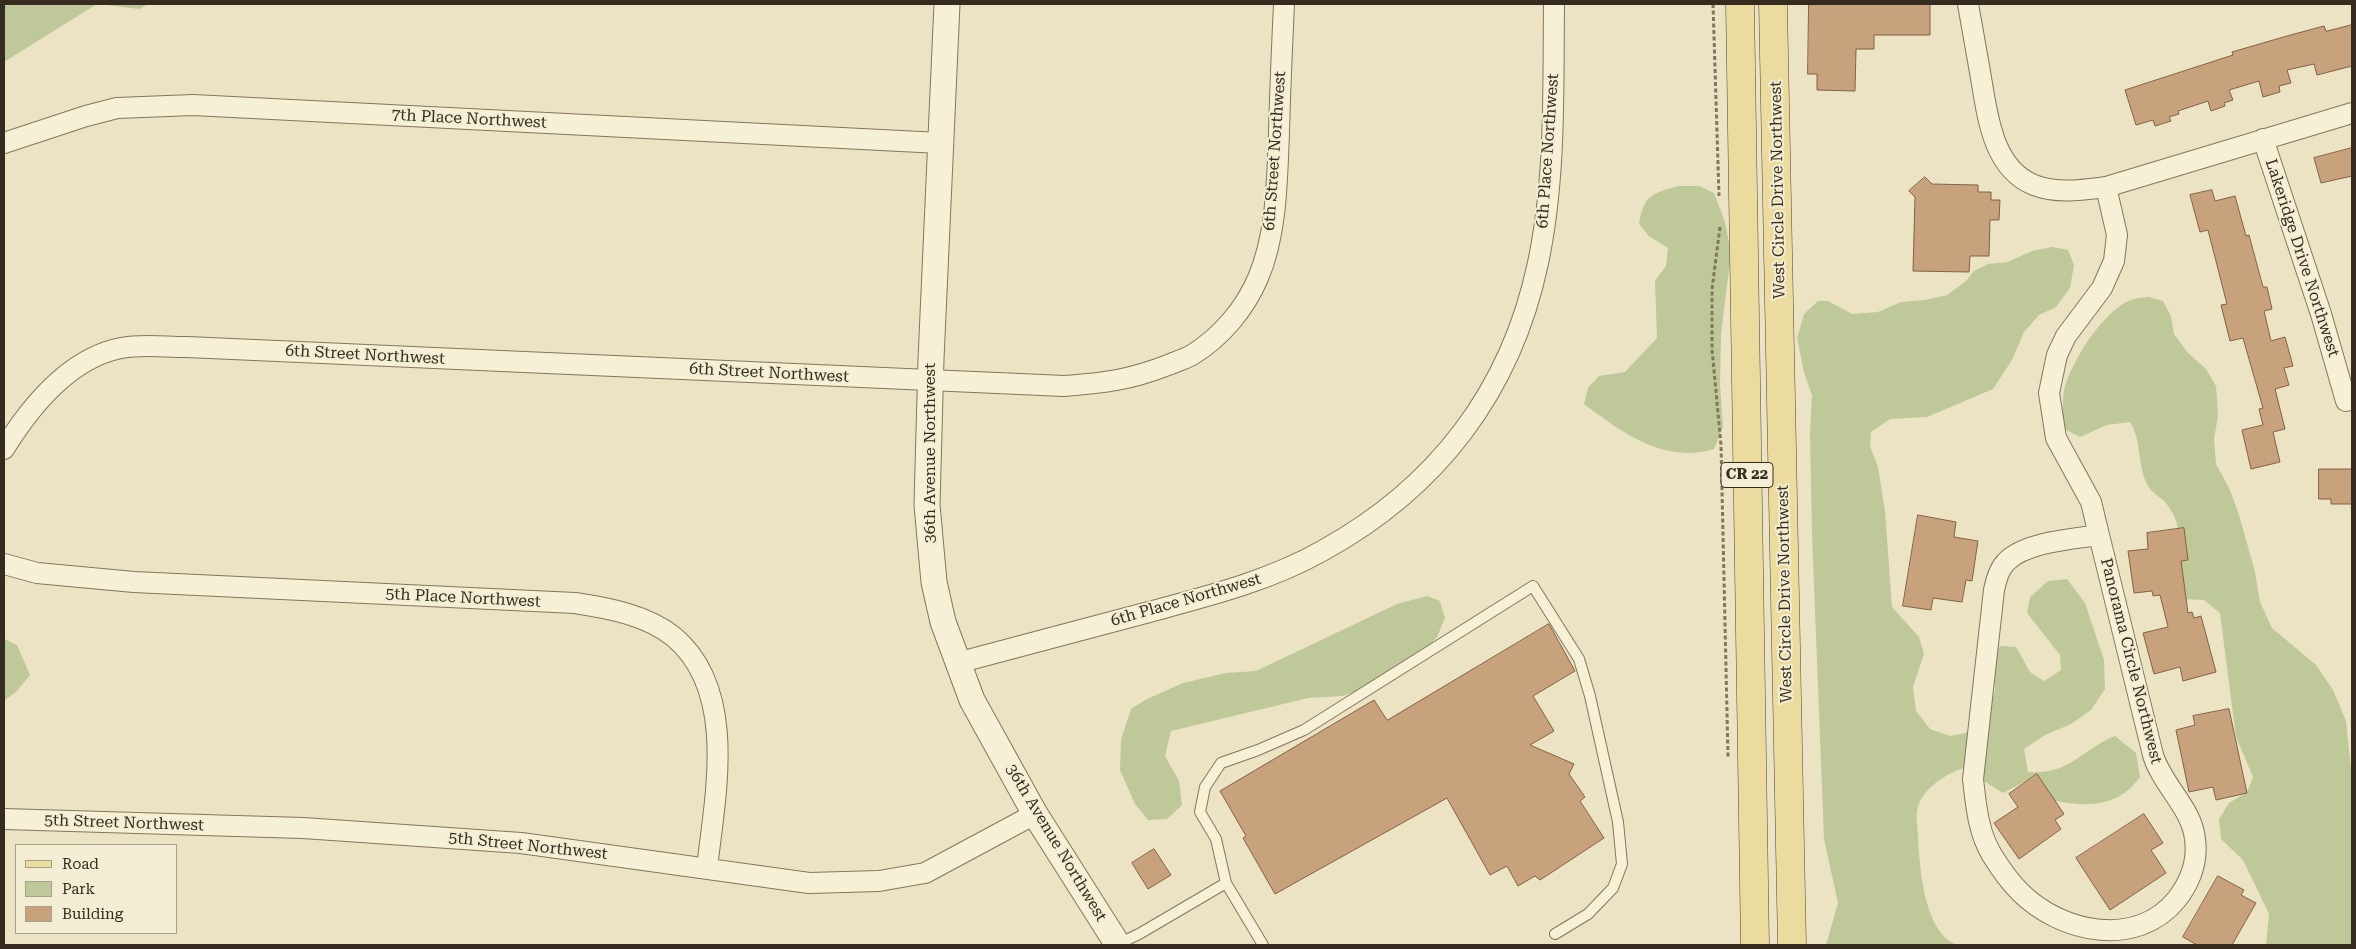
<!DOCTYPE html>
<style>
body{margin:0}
#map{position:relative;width:2356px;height:949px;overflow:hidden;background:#ebe3c4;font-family:"Roboto Serif",serif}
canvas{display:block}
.frame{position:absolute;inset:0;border:5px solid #352c1f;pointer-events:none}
.legend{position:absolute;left:15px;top:844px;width:162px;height:90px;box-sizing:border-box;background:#f3edd3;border:1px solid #a7a08b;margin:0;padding:6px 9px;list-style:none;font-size:15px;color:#352c1f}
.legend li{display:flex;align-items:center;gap:10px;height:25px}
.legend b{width:25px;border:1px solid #a7a08b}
</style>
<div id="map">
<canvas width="2356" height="949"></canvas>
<div class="frame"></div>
<ul class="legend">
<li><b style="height:6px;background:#ecdb9e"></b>Road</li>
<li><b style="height:14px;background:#bec899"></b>Park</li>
<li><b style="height:14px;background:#c7a27c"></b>Building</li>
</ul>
</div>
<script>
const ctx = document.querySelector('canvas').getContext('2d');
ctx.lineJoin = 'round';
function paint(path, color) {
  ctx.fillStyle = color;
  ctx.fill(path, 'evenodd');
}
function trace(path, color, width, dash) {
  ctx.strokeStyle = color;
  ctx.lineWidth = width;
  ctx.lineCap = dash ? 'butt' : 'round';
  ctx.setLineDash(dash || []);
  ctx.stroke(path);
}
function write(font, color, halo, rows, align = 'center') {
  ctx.font = font + ' "Roboto Serif",serif';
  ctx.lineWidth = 4;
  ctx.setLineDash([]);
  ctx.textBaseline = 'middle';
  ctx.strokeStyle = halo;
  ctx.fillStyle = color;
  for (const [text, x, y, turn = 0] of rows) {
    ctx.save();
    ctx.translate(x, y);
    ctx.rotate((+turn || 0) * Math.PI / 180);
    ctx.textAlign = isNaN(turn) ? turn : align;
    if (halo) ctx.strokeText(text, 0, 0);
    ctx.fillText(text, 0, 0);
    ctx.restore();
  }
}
const green = new Path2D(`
 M4 4H148L140 9 97 4 4 62Z
 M1678 186H1699L1714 193 1725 222 1731 253 1721 334 1720 385 1723 427 1714 449C1664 464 1623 433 1584 404L1588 388 1599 376 1625 372 1657 338 1655 281 1666 266 1668 248 1649 236 1639 224C1644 195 1651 194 1678 186Z
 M2052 247 2068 250 2074 265 2070 288 2056 307 2039 315 2024 332 2012 360 1993 389 1927 417 1890 419 1871 432 1870 446 1878 467 1885 511 1892 607 1919 637 1924 654 1913 687 1916 711 1930 729 1950 736 1966 733 1989 709 1995 691V656L2000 646 2016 647 2030 672 2044 681 2061 670 2060 655 2027 613 2030 597 2048 581 2067 579 2085 603 2104 660 2105 689 2091 710 2071 724 2045 735 2024 749 2028 772C2070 775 2081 750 2115 736L2136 753 2140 777C2118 807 2090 807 2055 801L2037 775 2003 793 1963 768C1944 775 1921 789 1917 811 1916 819 1918 830 1918 838 1920 869 1924 932 1957 945H1826L1838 903 1824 839 1812 534 1810 433 1812 395 1804 372 1797 338 1804 314 1818 301H1828L1852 314 1878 312 1901 302 1925 300 1947 295 1966 281 1974 271 1988 264 2008 262 2032 251Z
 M2149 297 2163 301 2171 316 2174 334 2188 353 2206 369 2216 386 2218 416 2214 439 2216 464 2230 490 2239 515 2255 572 2260 602 2272 628 2316 665 2333 690 2346 721 2352 780V945H2266L2269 914 2243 860 2221 839 2219 819 2229 803 2247 792 2253 777 2236 737 2220 613 2204 600 2185 599 2172 584C2178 554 2187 530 2166 503 2161 497 2150 492 2147 484 2137 464 2142 441 2130 422L2107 425 2080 437 2064 429C2063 417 2062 404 2064 391 2070 363 2105 307 2134 299 2139 298 2144 297 2149 297Z
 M1427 596 1440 601 1445 618 1437 637 1408 668 1387 681 1342 696 1308 698 1171 731 1165 756 1179 781 1182 805 1167 819 1148 820 1135 804 1120 770 1121 740 1131 709 1145 700 1183 683 1226 673 1256 671 1397 604Z
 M4 639 17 645 30 675 17 691 4 701Z`);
const building = new Path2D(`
 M1809 4H1930V35H1874V49H1856L1855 91 1817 90V74H1808Z
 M2352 25V66L2317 75 2314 64 2287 70 2291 83 2279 86 2280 92 2263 97 2259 81 2229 90 2233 100 2224 103 2225 106 2211 111 2208 101 2178 111 2179 114 2169 117 2171 121 2155 126 2153 120 2136 125 2125 90 2233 55 2232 52 2287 36 2324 26 2326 31Z
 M2352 148V176L2321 183 2314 158Z
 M1925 177 1932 184 1978 185V192H1991V200H2000L1999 220H1990L1989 256H1970L1969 272 1913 271 1915 197 1909 191Z
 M2212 190 2215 201 2235 196 2246 236 2249 235 2263 287H2267L2272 309 2264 311 2271 341 2285 337 2293 366 2284 368 2289 385 2275 389 2285 429 2273 432 2280 462 2251 469 2242 430 2263 425 2259 409 2263 408 2243 338 2230 341 2221 305 2227 304 2208 230 2200 232 2190 195Z
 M2319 469H2352V504H2331V499H2319Z
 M1918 515 1956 522 1954 537 1978 541 1972 581 1966 580 1962 602 1933 598 1931 610 1903 606Z
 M2184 528 2188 560 2181 561 2188 613 2192 612 2194 618 2201 616 2216 672 2183 681 2180 667 2154 674 2143 633 2168 627 2160 595 2153 596 2152 591 2134 593 2128 551 2148 549 2147 533Z
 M1549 624 1575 671 1533 696 1554 731 1530 745 1574 764 1569 774 1585 797 1580 801 1604 838 1540 880 1535 876 1518 886 1507 866 1490 875 1447 798 1275 894 1243 838 1246 836 1220 791 1374 700 1387 720Z
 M2229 709 2247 793 2216 800 2213 787 2189 792 2176 730 2195 725 2193 716Z
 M2037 774 2064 814 2055 820 2061 829 2019 859 1994 823 2018 807 2009 794Z
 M2144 814 2163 843 2151 850 2166 873 2110 910 2076 858Z
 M1154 849 1171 875 1148 889 1132 863Z
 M2218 876 2244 890 2241 895 2256 903 2232 945H2197L2183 937Z`);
const path = new Path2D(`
 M1713 4 1719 196
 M1720 227 1712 289V349L1721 445 1728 757`);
const service = new Path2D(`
 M1118 944 1139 934 1226 883
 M1263 945 1226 883 1216 839 1200 812 1205 787 1221 763 1258 750 1304 730 1533 586 1579 659 1590 696 1618 822 1622 864 1613 888 1588 914 1555 934`);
const minor = new Path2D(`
 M1968 4C1972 27 1976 49 1980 72 1987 111 1991 168 2034 185 2057 194 2082 190 2106 187L2352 113
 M2263 139 2321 314 2346 401 2352 400
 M4 143 86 116 117 108 193 105 940 143
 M4 449C30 407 70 358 121 348 142 344 165 347 187 347L1064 386C1104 383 1130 380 1168 365 1175 362 1185 359 1192 355 1221 337 1245 309 1258 278 1277 234 1277 180 1279 133 1280 90 1282 47 1284 4
 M2099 535C2073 539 2025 542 2006 562 1999 569 1996 580 1994 590L1973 779C1976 805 1978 832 1992 855 2000 868 2009 881 2020 892 2061 933 2137 949 2177 899 2190 882 2198 861 2195 839 2192 808 2162 785 2153 755L2099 535 2091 502 2056 438 2049 393 2057 355 2066 336 2102 288 2114 261 2117 235 2106 187
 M4 564 37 573 134 582 575 603C608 608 647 615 674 637 738 691 715 796 707 868
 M957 663C1021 646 1085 629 1149 612 1208 596 1269 581 1322 551 1437 488 1511 391 1538 263 1556 178 1553 90 1554 4
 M4 819 303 828 521 843 809 883 879 881 925 873 1035 814`);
const tertiary = new Path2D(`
 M947 4 931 359 927 505 934 582 943 622 972 700 1035 814 1118 945`);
const primary = new Path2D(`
 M1740 4 1755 945
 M1773 4 1792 945`);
const shields = [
 [1747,475,52]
];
const shieldNames = [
 ["CR 22",1747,475]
];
const streetNames = [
 ["7th Place Northwest",469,119,3],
 ["6th Street Northwest",1275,151,-86],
 ["6th Place Northwest",1548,151,-86],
 ["West Circle Drive Northwest",1778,190,-91],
 ["Lakeridge Drive Northwest",2302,258,72],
 ["6th Street Northwest",365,355,3],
 ["6th Street Northwest",769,373,3],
 ["36th Avenue Northwest",930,453,-90],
 ["West Circle Drive Northwest",1785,594,-91],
 ["5th Place Northwest",463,598,3],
 ["6th Place Northwest",1186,600,-16],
 ["Panorama Circle Northwest",2131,661,76],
 ["5th Street Northwest",124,823,2],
 ["36th Avenue Northwest",1056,843,59],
 ["5th Street Northwest",528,846,6]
];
paint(green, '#bec899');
paint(building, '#c7a27c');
trace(building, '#826243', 1);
trace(service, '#85755c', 12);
trace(minor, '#85755c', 22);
trace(tertiary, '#85755c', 27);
trace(primary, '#534330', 29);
trace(path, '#85755c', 3, [4, 2.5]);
trace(service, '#f6f0d7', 10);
trace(minor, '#f6f0d7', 20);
trace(tertiary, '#f6f0d7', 25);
trace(primary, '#ecdb9e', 28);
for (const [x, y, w] of shields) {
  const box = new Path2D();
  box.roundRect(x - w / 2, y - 12.5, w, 25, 4);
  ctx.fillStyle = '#f3edd3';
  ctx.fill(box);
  trace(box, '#352c1f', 1);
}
write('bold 15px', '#352c1f', null, shieldNames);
write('16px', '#352c1f', '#f3edd3', streetNames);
</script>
